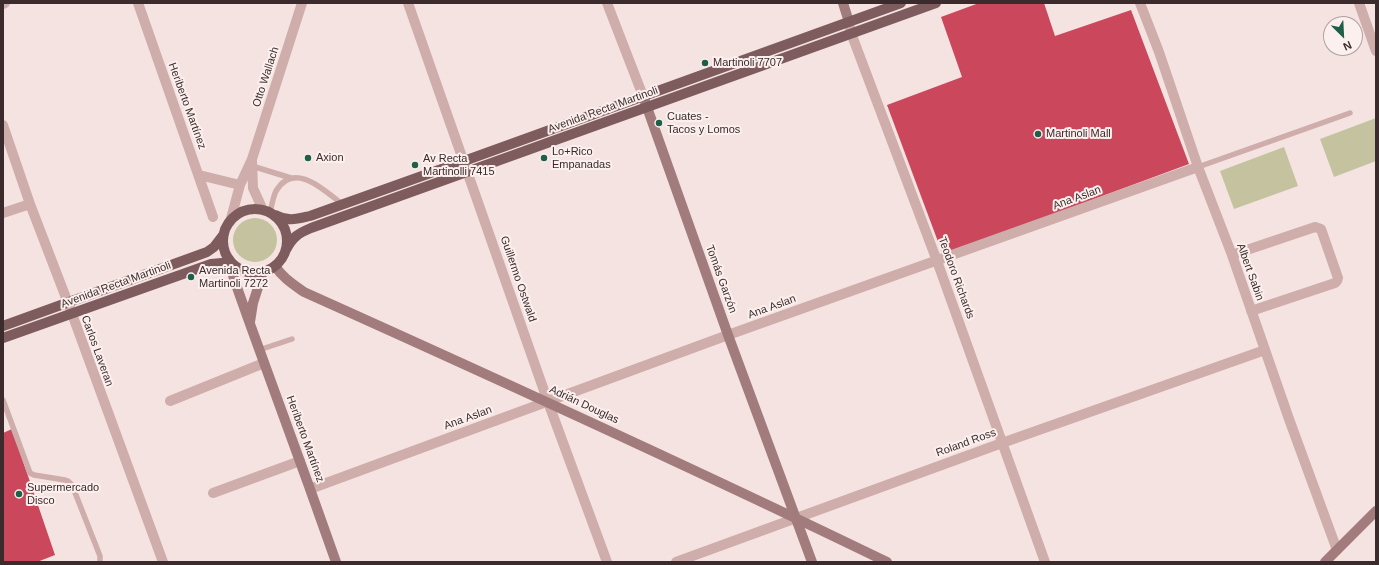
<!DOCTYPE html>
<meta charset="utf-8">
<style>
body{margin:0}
#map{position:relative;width:1379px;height:565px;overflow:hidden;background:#f4e3e1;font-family:Helvetica,sans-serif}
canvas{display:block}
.frame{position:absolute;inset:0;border:4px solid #3b2b2c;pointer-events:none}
.north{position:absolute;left:1323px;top:16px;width:40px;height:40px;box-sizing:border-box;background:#fbf0ee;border:1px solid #aea1a0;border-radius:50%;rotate:156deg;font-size:11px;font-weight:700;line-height:16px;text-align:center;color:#3b2b2c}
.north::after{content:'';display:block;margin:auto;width:14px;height:18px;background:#1e5f4a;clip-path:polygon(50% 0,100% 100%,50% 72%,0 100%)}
</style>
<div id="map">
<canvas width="1379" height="565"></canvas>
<div class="frame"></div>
<div class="north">N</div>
</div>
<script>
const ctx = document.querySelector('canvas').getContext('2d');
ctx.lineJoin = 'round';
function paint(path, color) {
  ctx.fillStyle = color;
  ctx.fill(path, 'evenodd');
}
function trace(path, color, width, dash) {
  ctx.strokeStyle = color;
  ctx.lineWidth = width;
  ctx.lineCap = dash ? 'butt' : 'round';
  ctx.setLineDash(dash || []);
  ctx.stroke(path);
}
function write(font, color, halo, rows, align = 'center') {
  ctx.font = font + ' Helvetica,sans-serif';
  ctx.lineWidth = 4;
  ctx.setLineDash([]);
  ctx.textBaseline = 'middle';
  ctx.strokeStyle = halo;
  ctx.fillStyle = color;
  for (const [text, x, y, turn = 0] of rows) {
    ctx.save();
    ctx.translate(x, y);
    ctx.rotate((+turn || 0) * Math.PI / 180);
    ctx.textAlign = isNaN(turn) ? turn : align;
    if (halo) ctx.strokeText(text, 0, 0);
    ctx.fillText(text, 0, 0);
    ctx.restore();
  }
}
const green = new Path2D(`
 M1376 118V161L1334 177 1320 139Z
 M1284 147 1298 186 1234 209 1220 171Z
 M233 240a22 22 0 1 1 44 0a22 22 0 1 1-44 0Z`);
const building = new Path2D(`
 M979 3H1044L1055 36 1131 10 1189 164 943 255 887 105 962 77 941 17Z
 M12 429 55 555 37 562H3V433Z`);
const lane = new Path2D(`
 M252 166 291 178
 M1198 167 1350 113
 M270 212C272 205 273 197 276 191 294 160 325 191 342 204
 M259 350 292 339
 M3 400 30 473 34 475 65 480 68 481 72 485 100 556V562`);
const street = new Path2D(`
 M138 3 213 217
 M408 3 548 402 607 562
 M607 3 643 96
 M1140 3 1159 52 1198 167 1232 255 1289 419 1337 550
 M1359 3 1376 51
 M3 4 5 3
 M849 22 851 33 937 261 1045 562
 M3 125 30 204 68 303 163 562
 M252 161 253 188 263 210
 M199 175 240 185
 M3 213 30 204
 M230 222 240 185 252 159 302 3
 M1232 255 1315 227 1321 229 1338 278 1337 281 1335 283 1251 311
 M170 401 264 363
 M310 489 728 335 1198 167
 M213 493 300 461
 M676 562 1002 443 1265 350`);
const secondary = new Path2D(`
 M843 3 849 22
 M643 96 728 335 812 562
 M229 259 234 279 250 324 310 489 336 562
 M275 266C283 278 293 284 304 292 500 380 695 469 887 562
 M250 322 253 303 263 272
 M1325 562 1376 511`);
const primary = new Path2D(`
 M223 241a32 32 0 1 1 64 0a32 32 0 1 1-64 0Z
 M275 215C288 222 297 219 310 216L464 161 901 3
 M286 250C292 237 299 233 311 228L936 3
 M3 326 207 252 214 247 224 234
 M3 338 211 264 222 263 237 267`);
const markers = [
 [705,63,4,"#1e5f4a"],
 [659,123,4,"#1e5f4a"],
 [1038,134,4,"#1e5f4a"],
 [308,158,4,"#1e5f4a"],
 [544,158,4,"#1e5f4a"],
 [415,165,4,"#1e5f4a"],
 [191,277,4,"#1e5f4a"],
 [19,494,4,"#1e5f4a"]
];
const poiNames = [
 ["Martinoli 7707",713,63],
 ["Cuates -",667,117],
 ["Tacos y Lomos",667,130],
 ["Martinoli Mall",1046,134],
 ["Lo+Rico",552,152],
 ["Empanadas",552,165],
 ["Axion",316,158],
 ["Av Recta",423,159],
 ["Martinolli 7415",423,172],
 ["Avenida Recta",199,271],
 ["Martinoli 7272",199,284],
 ["Supermercado",27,488],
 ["Disco",27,501]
];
const streetNames = [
 ["Otto Wallach",266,77,-72],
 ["Heriberto Martínez",187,106,70],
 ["Avenida Recta Martinoli",603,110,-20],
 ["Ana Aslan",1077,198,-20],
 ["Albert Sabin",1250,272,70],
 ["Teodoro Richards",956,278,70],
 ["Guillermo Ostwald",518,279,71],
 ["Tomás Garzón",721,279,70],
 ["Avenida Recta Martinoli",116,285,-20],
 ["Ana Aslan",772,307,-20],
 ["Carlos Laveran",97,351,70],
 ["Adrián Douglas",584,405,25],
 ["Ana Aslan",468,418,-20],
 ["Heriberto Martínez",305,439,70],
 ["Roland Ross",966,443,-20]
];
paint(green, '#c5c39f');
paint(building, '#cb485c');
trace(lane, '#ceadab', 5.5);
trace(street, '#ceadab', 10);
trace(secondary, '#a27c7d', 10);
trace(primary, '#7e5b5d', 10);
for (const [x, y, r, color] of markers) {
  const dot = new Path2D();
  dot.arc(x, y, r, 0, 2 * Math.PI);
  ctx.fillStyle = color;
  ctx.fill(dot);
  trace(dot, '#fbf0ee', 1.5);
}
write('11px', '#3b2b2c', '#fbf0ee', poiNames, 'left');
write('11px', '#3b2b2c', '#fbf0ee', streetNames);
</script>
